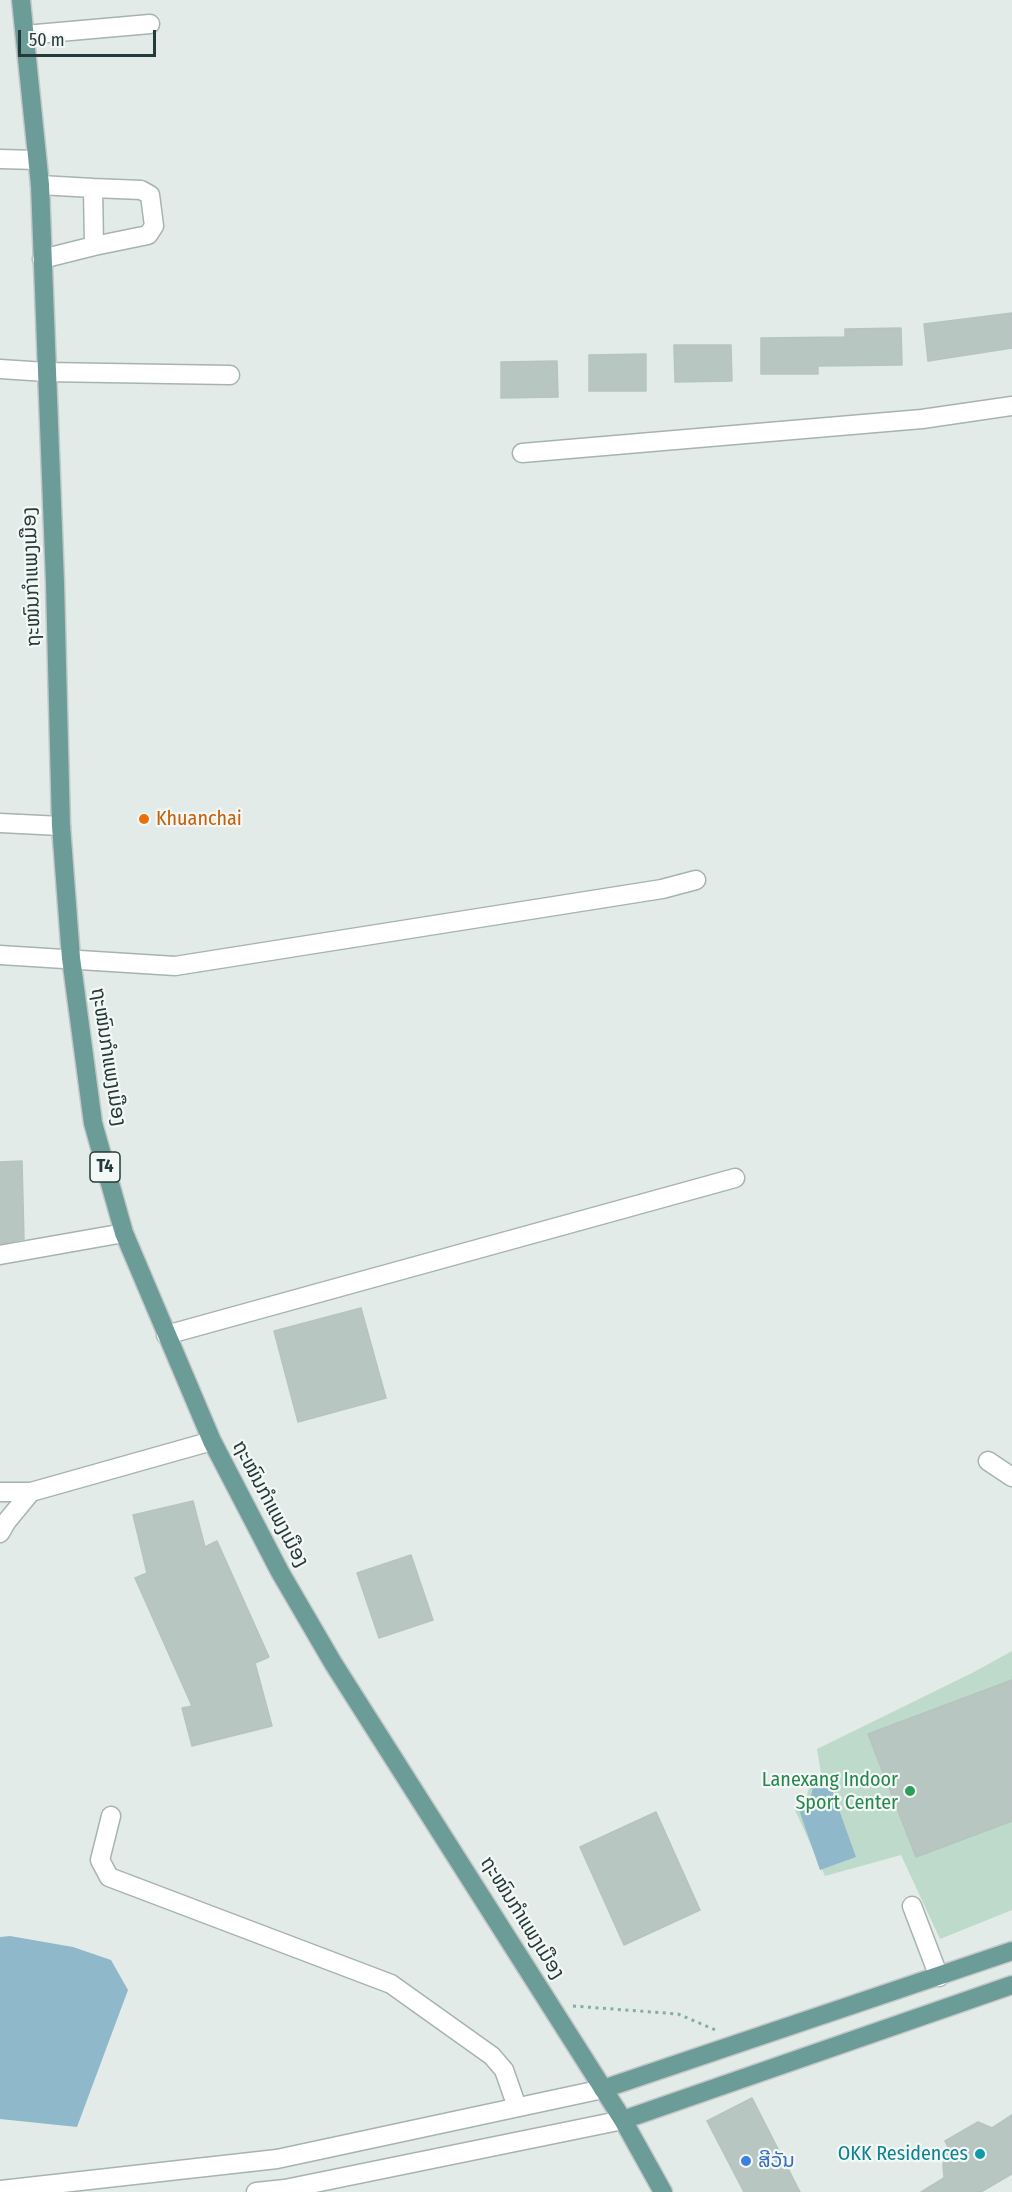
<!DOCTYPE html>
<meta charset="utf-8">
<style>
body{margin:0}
#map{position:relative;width:1012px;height:2192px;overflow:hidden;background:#e3ebe9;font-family:"Fira Sans Condensed",sans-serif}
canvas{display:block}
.scale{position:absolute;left:18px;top:30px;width:138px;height:27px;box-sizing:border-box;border:3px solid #243b39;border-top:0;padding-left:8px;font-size:18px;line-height:21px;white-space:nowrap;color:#243b39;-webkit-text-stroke:4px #f3f8f6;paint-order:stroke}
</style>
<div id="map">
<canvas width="1012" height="2192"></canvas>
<div class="scale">50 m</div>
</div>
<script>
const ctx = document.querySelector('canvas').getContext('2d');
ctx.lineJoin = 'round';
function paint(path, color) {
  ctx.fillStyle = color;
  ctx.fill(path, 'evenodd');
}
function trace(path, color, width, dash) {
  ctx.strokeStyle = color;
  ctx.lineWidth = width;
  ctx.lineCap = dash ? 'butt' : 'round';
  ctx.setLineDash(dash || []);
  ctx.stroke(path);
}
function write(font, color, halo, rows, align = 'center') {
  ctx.font = font + ' "Fira Sans Condensed","Noto Sans Lao",sans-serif';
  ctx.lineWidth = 4.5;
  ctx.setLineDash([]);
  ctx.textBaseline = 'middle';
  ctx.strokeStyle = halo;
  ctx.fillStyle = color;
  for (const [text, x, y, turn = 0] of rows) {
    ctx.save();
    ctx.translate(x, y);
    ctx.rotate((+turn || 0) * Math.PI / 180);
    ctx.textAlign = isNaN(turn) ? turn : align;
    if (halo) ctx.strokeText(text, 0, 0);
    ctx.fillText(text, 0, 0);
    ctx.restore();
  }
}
const green = new Path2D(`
 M1012 1651V1910L940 1939 901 1855 825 1876 795 1810 806 1800 810 1783 821 1773 817 1749 974 1672Z`);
const water = new Path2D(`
 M828 1779 856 1857 820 1870 799 1810C808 1804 814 1795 812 1784Z
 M10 1936 73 1947 111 1960 128 1990 77 2127 0 2119V1937Z`);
const building = new Path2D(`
 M1012 313V348L928 361 924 324Z
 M901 328 902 365 818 366V374H761V338L845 337V329Z
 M674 345H731L732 381 675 382Z
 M646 354V391H589V355Z
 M557 361 558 397 501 398V362Z
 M22 1161 24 1239 0 1244V1162Z
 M361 1308 386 1398 298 1422 274 1331Z
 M193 1501 205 1547 217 1541 269 1657 255 1663 272 1726 192 1746 182 1708 192 1706 135 1578 147 1573 133 1515Z
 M411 1555 433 1620 379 1638 357 1573Z
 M1012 1680V1821L916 1857 868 1734Z
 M656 1812 700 1910 624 1945 580 1847Z
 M752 2098 800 2192H744L707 2121Z
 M1012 2115V2174L981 2192H921L944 2178 943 2165 948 2147 945 2141 978 2122 992 2128Z`);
const path = new Path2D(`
 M573 2006 678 2014 718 2031`);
const minor = new Path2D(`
 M25 35 150 24
 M0 159 37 160
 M40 185 93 188 94 246 42 259
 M93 188 141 190 150 195 154 226 148 235 94 246
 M0 369 46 372 230 375
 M522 453 922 419 1012 406
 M0 823 61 826
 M0 955 175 966 662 889 696 880
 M0 1255 124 1233
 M166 1335 735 1178
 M988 1461 1012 1477
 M0 1492H31L212 1441
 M0 1533 7 1521 31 1492
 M111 1816 100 1860 109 1877 391 1984 492 2056 504 2070 517 2107
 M912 1906 939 1977
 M0 2190 277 2159 603 2089
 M256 2192 285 2189 623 2120`);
const major = new Path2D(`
 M21 0 40 185 55 583 61 826 71 958 93 1123 124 1233 212 1441 280 1572 333 1663 623 2120 663 2192
 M603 2089 1012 1951
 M623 2120 1012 1985`);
const markers = [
 [144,819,6,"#e8710a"],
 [910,1791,6,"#2e9e5b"],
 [980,2154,6,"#0f9aa8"],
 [746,2161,6,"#3f7fe0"]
];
const shields = [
 [105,1167,30]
];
const shieldNames = [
 ["T4",105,1167]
];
const streetNames = [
 ["ຖະໜົນກຳແພງເມືອງ",32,577,-92],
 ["ຖະໜົນກຳແພງເມືອງ",108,1057,81],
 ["ຖະໜົນກຳແພງເມືອງ",270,1504,62],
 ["ຖະໜົນກຳແພງເມືອງ",522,1918,58]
];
const foodNames = [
 ["Khuanchai",156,819]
];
const leisureNames = [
 ["Lanexang Indoor",898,1780],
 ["Sport Center",898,1803]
];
const cultureNames = [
 ["OKK Residences",968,2154]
];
const shopNames = [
 ["ສີວັນ",758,2161]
];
paint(green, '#bedaca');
paint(water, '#90b8cb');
paint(building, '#b8c6c2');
trace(building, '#b6c4c1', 1.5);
trace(minor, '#a6b3b1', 21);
trace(major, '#c2c8c8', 21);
trace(path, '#86aca7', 3, [3, 4.5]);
trace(minor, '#fff', 18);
trace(major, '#6c9c98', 18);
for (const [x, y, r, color] of markers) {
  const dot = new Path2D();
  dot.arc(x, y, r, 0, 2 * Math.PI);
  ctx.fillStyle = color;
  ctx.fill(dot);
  trace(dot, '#f3f8f6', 2);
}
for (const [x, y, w] of shields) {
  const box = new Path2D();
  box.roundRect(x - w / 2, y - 15, w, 30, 4.5);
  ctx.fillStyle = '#f3f8f6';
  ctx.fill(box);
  trace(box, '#243b39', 1.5);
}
write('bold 18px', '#243b39', null, shieldNames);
write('20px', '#243b39', '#f3f8f6', streetNames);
write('20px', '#c56008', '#f3f8f6', foodNames, 'left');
write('20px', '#27864d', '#f3f8f6', leisureNames, 'right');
write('20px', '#0d838f', '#f3f8f6', cultureNames, 'right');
write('20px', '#366cbe', '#f3f8f6', shopNames, 'left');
</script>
